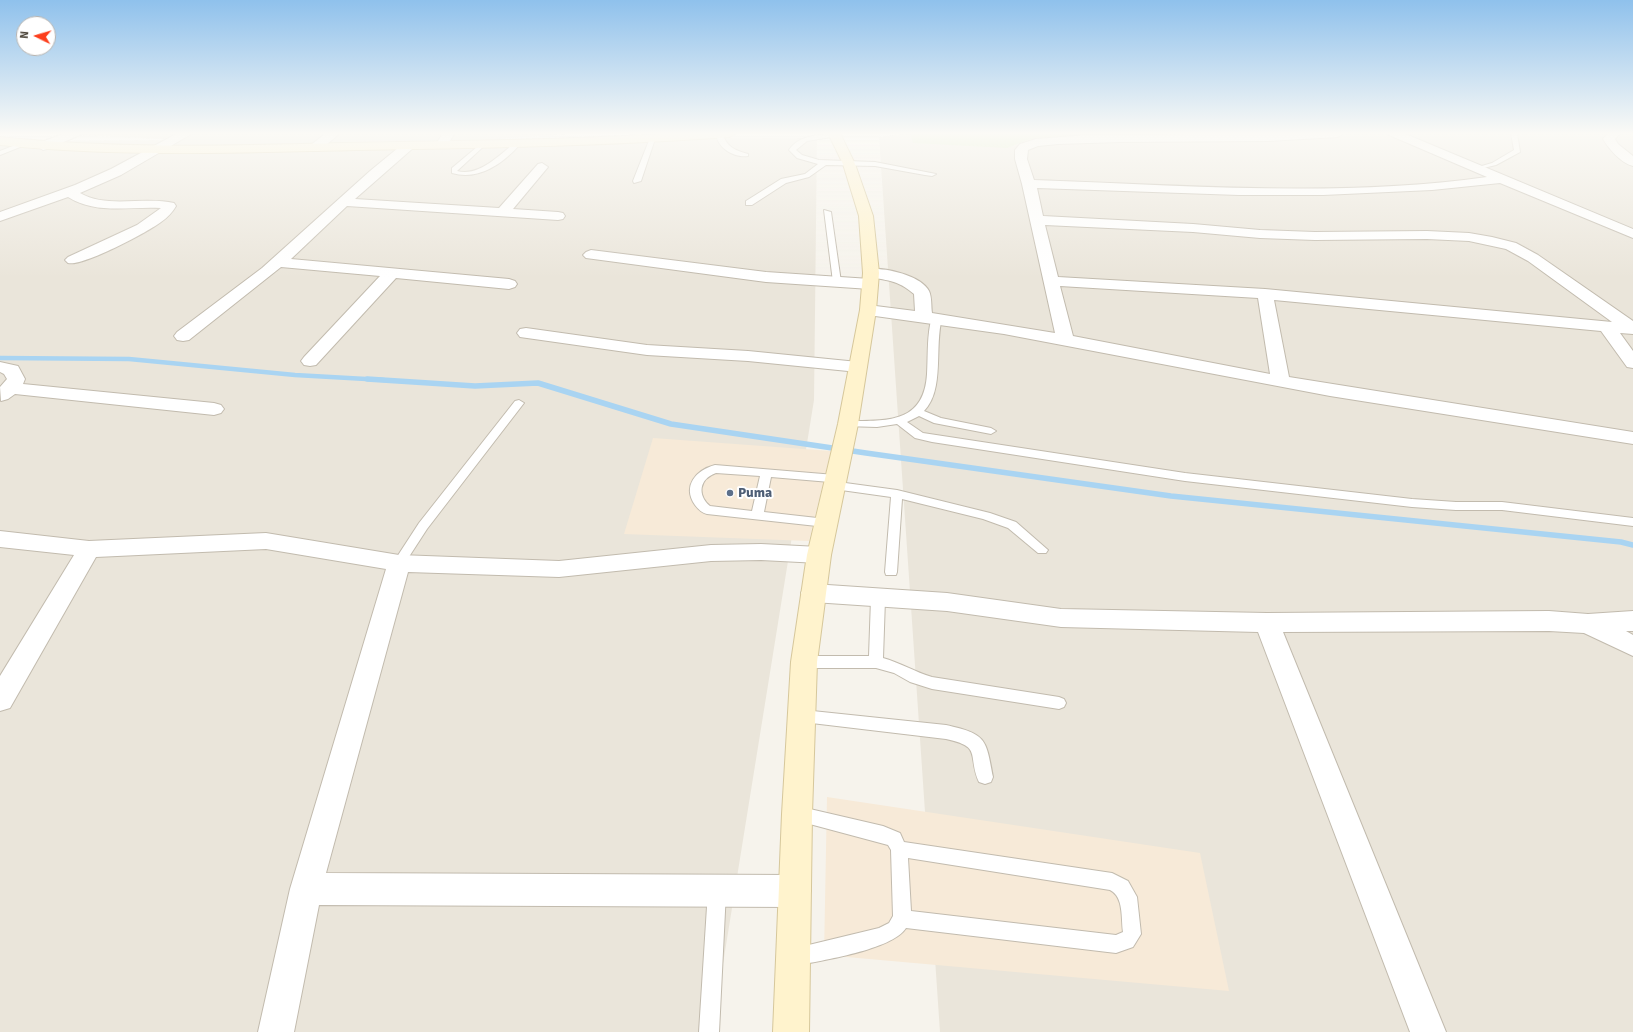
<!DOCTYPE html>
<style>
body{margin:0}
#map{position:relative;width:1633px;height:1032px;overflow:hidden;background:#f6f3ec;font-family:Signika,sans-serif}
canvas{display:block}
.north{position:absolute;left:16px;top:16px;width:40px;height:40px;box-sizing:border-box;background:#fff;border:1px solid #b7b4b0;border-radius:50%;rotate:275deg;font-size:11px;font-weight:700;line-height:16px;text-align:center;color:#4b4439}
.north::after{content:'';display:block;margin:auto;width:14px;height:18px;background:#fc3f1d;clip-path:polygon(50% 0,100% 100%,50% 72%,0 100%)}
</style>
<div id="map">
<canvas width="1633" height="1032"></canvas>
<div class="north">N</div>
</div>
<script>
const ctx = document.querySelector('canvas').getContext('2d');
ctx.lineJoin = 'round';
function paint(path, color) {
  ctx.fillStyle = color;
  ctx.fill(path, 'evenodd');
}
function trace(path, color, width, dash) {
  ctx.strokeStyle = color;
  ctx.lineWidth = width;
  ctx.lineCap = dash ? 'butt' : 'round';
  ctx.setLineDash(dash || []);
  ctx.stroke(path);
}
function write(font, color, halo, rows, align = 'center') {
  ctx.font = font + ' Signika,sans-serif';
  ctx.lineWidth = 4;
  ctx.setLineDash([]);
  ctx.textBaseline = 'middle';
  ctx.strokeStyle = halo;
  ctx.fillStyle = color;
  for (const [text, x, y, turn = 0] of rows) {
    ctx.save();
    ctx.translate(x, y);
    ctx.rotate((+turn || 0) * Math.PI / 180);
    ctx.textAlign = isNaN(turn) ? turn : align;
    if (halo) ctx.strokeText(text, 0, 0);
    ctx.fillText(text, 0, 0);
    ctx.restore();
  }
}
const residential = new Path2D(`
 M31 133H582L497 139 817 138 814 400 712 1032H0V141L187 140Z
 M908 133H1633V1032H940L879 137Z`);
const commercial = new Path2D(`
 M653 438 831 451 809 541 624 534Z
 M827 797 1200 853 1229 991 824 955Z`);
const green = new Path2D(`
 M910 133H1092L1030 139 1007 148 913 143Z`);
const streamFar1 = new Path2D(`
 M0 358 129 359 295 375 384 380`);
const stream = new Path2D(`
 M367 379 475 386 538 383 671 424 866 453 1171 496 1621 542 1633 545`);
const lane = new Path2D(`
 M716 133H722C727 147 734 150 748 154V156C734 158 717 148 716 133Z
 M835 133 838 135 837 136 807 141 796 150 802 155 819 160 875 162 936 174 932 176 925 175 875 166 826 165 809 177 786 183 752 205H746V201L781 179 805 174 818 164 797 158 789 150C799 135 819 135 835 133Z
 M1511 133H1517L1520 152 1496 165 1475 170V168L1492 163 1514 150Z
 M650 138 655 139 641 181 634 183 633 181Z
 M23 142 26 144 25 145 0 155V151Z
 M483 142 485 143V145L457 171C480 177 500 154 516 142L521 143C504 163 479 181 452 173V168Z
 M824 210 831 212 841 282 837 285 833 282Z
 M937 315 942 318C934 346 945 390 924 411L941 418 991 428 996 431 991 434 934 423 919 416 907 422 923 433 1185 473 1412 499 1456 502H1502L1633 518V526L1502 510H1456L1412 507 1185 481 932 442 915 438 897 424 877 427 844 426 843 424 844 422 848 421C888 421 924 423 927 374 928 358 927 342 930 325L932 318Z
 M519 400 524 403 427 529 403 566H395L393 563 419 523 515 401Z
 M715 465 835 475 841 479 838 482 897 490 990 513 1016 522 1048 550 1046 553H1038L1008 528 983 519 902 499 897 572 896 575H886L885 572 891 497 834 489 828 485 830 482 771 477 764 512 826 519 830 520 832 523 830 526 826 527 707 514C702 513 698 509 695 505 682 486 696 470 715 465ZM716 473 760 476 752 511 710 506C697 495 699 479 716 473Z
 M878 594 883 595 885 599 883 658C901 663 915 672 932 677L1059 697 1064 699 1066 703 1064 707 1059 709 932 689 910 682 894 673 876 668H804L799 666 797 662 799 658 804 656H869L871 599 873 595Z
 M803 710 946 725C986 734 986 738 993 777L991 782 985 784 979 782C967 755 983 747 946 739L803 722 798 720 796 716 798 712Z
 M797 806 883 826 900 833 904 842 1112 873 1128 881 1137 897 1141 934 1133 947 1116 953 906 928C892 950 822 960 795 966L788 964 786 957 788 950 879 928 889 923 893 916 891 850 888 845 791 819 789 814 791 809ZM908 858 1110 890C1124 897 1121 918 1123 932L1116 935 911 911Z
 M717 882 723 885 726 891 719 1032H699L708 891 711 885Z`);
const street = new Path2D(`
 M65 133H82L80 135 47 149 43 150 37 146 39 143Z
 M178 133H193L121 175 80 193C107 209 144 196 174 203L176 206C172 213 168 217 161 222 148 232 82 267 68 263L65 260 68 257 137 225 161 208C130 206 96 215 68 197L0 221V212L75 185 111 169Z
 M326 133H340L319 151H311L309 148 311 145Z
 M443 133H455L446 147 442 148 436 144Z
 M1344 133 1338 137 1268 141 1120 142 1058 144 1038 146 1028 150 1027 159 1034 180C1182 185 1340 198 1487 177L1389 135 1387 133H1403L1633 229V238L1500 183 1432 190 1323 195H1239L1037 188 1043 216 1193 224 1260 230 1315 232 1427 231 1469 233 1492 237 1516 243 1538 255 1633 321V334L1620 333 1633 351V368L1627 367 1601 331 1274 300 1289 377 1633 432V444L1330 396 1004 334 868 315 862 313 860 310 862 307 868 305 915 311 914 294C897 279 886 281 866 276L863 273 866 270C881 266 921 275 929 291 932 297 931 307 932 313L1055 333 1022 184 1015 159V150L1020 144 1036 139 1087 135ZM1045 225 1193 232 1260 238 1315 240 1427 239 1469 241 1506 249 1528 261 1612 322 1265 289 1058 277ZM1060 286 1258 298 1270 374 1073 336Z
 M1608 133H1620L1615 139 1618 144 1633 156V166C1621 163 1609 149 1603 139Z
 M408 142 414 146 412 149 355 199 499 208 538 164 542 163 548 167 513 209 558 212 563 213 565 216 563 219 558 220 347 206 291 259 509 279 515 281 517 284 515 287 509 289 396 278 316 365 310 366 304 365 301 361 304 357 380 276 281 267 189 340 183 341 177 340 174 336 177 332 262 268 370 171 404 143Z
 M591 250 766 272 870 279 876 281 878 284 876 287 870 289 766 282 586 258 583 255 586 252Z
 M526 328 647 345 748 351 858 362 864 363 867 367 864 371 858 372 748 361 647 355 520 337 517 333 520 329Z
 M0 362 18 366 25 379 23 384 214 403 221 405 224 409 221 413 214 415 15 394 8 399 1 401 0 387 7 379 4 374 0 372Z
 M0 531 89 541 266 533 399 555 559 561 711 545 761 544 819 547 827 549 831 555 827 561 819 563 761 560 711 561 559 577 408 572 326 873 795 875 806 880 811 891 806 902 795 907 319 905 294 1032H258L290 889 386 569 266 549 96 557 10 708 0 711V676L74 555 0 547Z
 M813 584 947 593 1061 609 1267 613 1549 611 1588 614 1633 611V631H1626L1633 635V656L1584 633 1549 631 1283 632 1446 1032H1410L1258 632 1061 627 947 611 813 602 804 599 801 593 804 587Z`);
const secondary = new Path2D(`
 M681 133H736L730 137C605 146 481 148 356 150 237 153 119 157 0 145V137C114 149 228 146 342 143 455 141 568 140 681 133Z
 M828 133H840L855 164 873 216 879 273 876 310 858 424 831 555 817 662 812 814 809 1032H773L782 814 791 662 807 555 838 424 860 310 863 273 859 216 843 164Z`);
const markers = [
 [730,493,4,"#5c6f8a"]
];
const serviceNames = [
 ["Puma",738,493]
];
paint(residential, '#eae5da');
paint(commercial, '#f7ead8');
paint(green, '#d2eab5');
trace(streamFar1, '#a9d4f2', 4.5);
trace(stream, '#a9d4f2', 5.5);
trace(lane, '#c2bbae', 2);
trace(street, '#c2bbae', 2);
trace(secondary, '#d6c79b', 2);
paint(lane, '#fff');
paint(street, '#fff');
paint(secondary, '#fff3cd');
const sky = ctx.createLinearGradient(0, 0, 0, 278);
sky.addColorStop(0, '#8fc1ec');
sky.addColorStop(0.48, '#fbfaf6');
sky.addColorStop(1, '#fbfaf600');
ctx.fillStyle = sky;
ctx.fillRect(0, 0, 1633, 278);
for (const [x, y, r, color] of markers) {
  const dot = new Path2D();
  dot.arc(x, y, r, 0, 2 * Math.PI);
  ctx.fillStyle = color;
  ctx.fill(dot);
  trace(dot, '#fff', 1.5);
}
write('bold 14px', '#4e5e75', '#fff', serviceNames, 'left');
</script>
